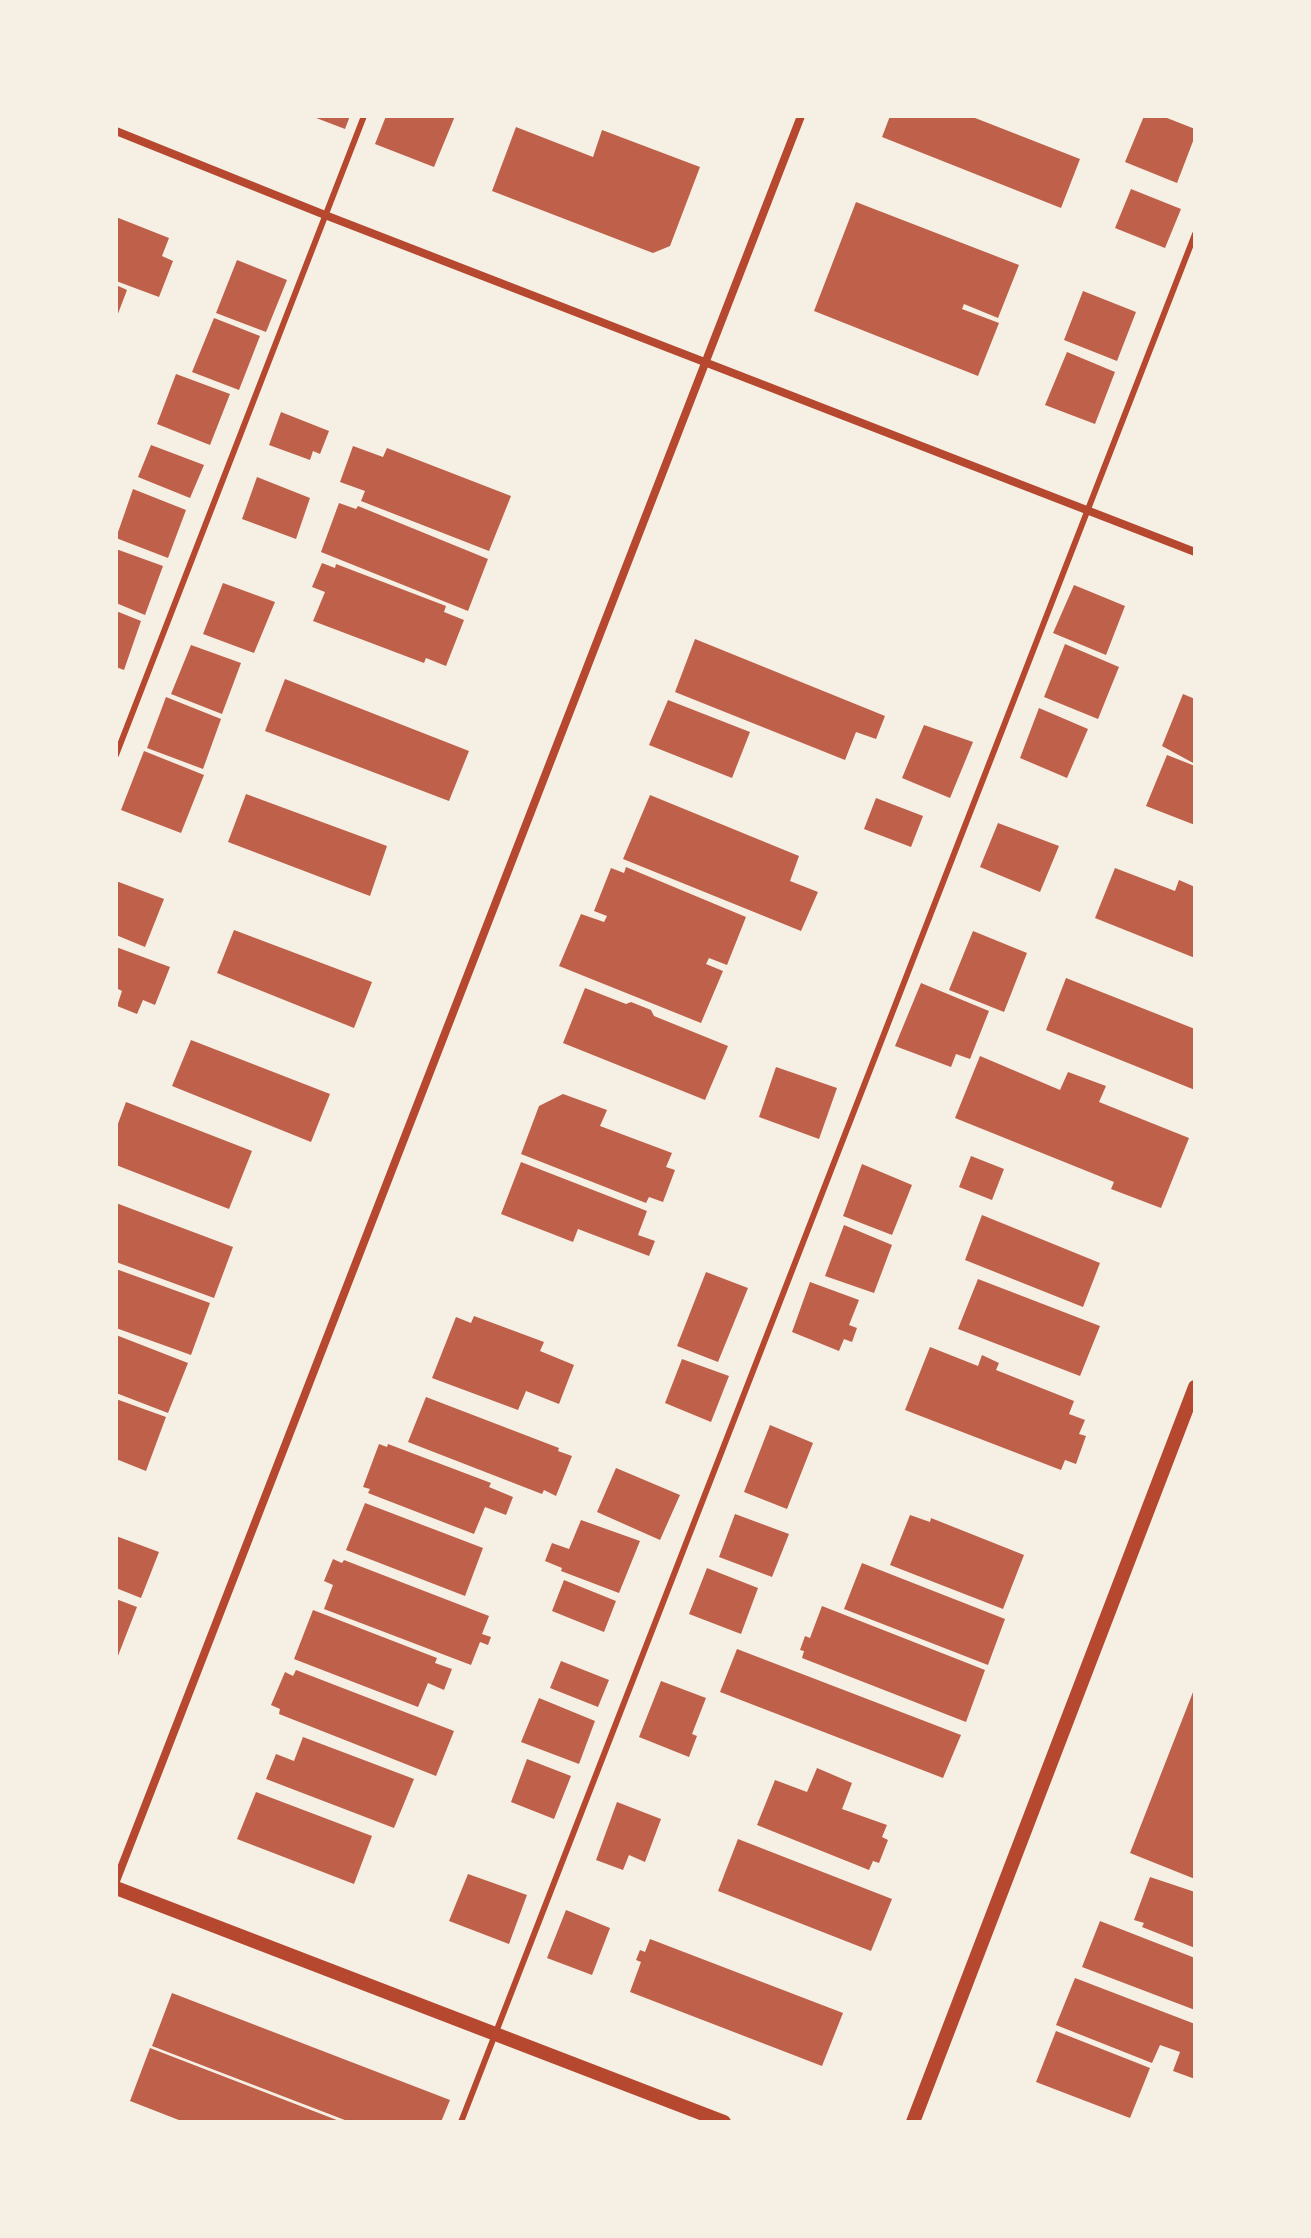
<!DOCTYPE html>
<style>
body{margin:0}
#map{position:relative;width:1311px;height:2238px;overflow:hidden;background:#f6efe4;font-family:"Nunito Sans",sans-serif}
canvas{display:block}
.frame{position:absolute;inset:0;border:118px solid #f6efe4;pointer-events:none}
</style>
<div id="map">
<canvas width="1311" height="2238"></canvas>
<div class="frame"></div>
</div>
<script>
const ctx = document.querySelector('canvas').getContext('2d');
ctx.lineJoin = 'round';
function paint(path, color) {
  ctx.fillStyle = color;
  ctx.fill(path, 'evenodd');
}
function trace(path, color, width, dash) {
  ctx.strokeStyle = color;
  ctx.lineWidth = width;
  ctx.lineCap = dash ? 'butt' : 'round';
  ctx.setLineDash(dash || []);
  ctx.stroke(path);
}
const building = new Path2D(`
 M311 116H350L345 129Z
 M386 116H455L434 167 375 144Z
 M890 116H970L1080 159 1061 208 882 137Z
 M1144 116H1162L1195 129V136L1177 183 1125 162Z
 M516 127 593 157 602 130 700 167 670 246 653 253 492 191Z
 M1131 189 1181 209 1165 248 1115 228Z
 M856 202 1019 265 998 318 964 304 962 309 999 323 978 376 814 311Z
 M116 217 169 238 162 256 173 261 159 297 116 281Z
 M237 260 287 280 266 332 216 313Z
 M116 285 127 290 116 319Z
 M1083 291 1136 312 1117 361 1064 340Z
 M214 318 260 336 239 390 192 372Z
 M1067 352 1115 372 1095 424 1045 405Z
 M176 374 230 394 210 445 157 424Z
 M281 412 329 431 320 454 313 451 310 460 269 445Z
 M151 445 204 465 190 498 138 477Z
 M353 446 383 457 387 448 511 496 489 551 361 501 365 491 340 482Z
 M257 477 310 498 296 539 242 519Z
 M133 489 186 510 168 558 116 538Z
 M339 503 356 509 358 506 488 559 468 611 321 552Z
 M116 549 163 566 145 615 116 603Z
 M322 563 335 568 336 564 446 606 444 612 464 620 446 666 426 658 424 663 313 621 325 592 312 587Z
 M223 583 275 602 254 653 203 634Z
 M1074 585 1125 606 1106 655 1053 633Z
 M116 611 141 621 124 670 116 667Z
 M695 639 885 716 876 739 856 732 845 760 675 692Z
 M1065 644 1119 667 1098 719 1044 697Z
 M191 645 241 663 222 714 171 694Z
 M285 679 469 751 449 801 265 731Z
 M1183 694 1195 699V764L1162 746Z
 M166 697 221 719 203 769 147 748Z
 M668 700 750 732 732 778 649 745Z
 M1039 708 1088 729 1067 778 1020 758Z
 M924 725 973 742 950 798 902 778Z
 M144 751 204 775 181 833 121 810Z
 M1167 755 1195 766V825L1146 806Z
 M246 794 387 846 370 896 228 842Z
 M650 795 799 856 790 881 818 892 801 931 623 859Z
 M876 798 923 816 911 847 864 829Z
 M998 823 1059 846 1040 892 980 867Z
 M626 867 746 917 727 965 709 958 706 964 723 971 701 1023 559 966 581 914 604 922 607 916 594 911 611 868 624 873Z
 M1115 868 1175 891 1179 880 1195 887V958L1095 918Z
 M116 881 164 899 145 947 116 935Z
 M234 930 372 982 354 1028 217 973Z
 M973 931 1027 953 1004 1012 949 990Z
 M116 947 170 967 155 1005 143 1000 137 1014 117 1006 122 991 116 988Z
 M1066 978 1195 1029V1090L1046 1030Z
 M921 983 989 1011 970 1059 956 1054 951 1067 895 1046Z
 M585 988 626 1004 631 1002 651 1010 654 1016 728 1046 705 1100 563 1043Z
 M191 1040 330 1094 311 1142 172 1086Z
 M980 1056 1060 1090 1068 1072 1106 1086 1099 1102 1189 1138 1161 1208 1111 1189 1114 1182 955 1118Z
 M776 1067 837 1088 819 1139 759 1117Z
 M563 1094 607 1110 600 1126 672 1153 666 1167 675 1170 663 1202 649 1197 646 1203 521 1154 539 1106Z
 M126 1102 252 1151 229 1209 116 1165V1129Z
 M971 1156 1004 1169 992 1200 959 1187Z
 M521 1162 647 1211 638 1235 655 1241 649 1256 578 1229 573 1242 501 1214Z
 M862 1164 912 1185 892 1235 843 1216Z
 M116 1203 233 1247 214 1298 116 1262Z
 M982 1215 1100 1263 1083 1307 965 1260Z
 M844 1225 892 1245 874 1293 825 1276Z
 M116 1269 210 1303 191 1355 116 1328Z
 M706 1272 748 1288 718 1362 677 1346Z
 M978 1279 1100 1326 1080 1376 958 1329Z
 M810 1282 859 1300 849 1325 857 1328 852 1342 844 1339 839 1351 792 1332Z
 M474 1316 544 1342 540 1351 574 1365 559 1404 526 1391 518 1410 432 1378 456 1317 471 1323Z
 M116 1335 188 1363 168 1413 116 1393Z
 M930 1347 978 1366 982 1355 999 1363 996 1370 1074 1401 1069 1414 1085 1420 1079 1434 1086 1436 1076 1464 1065 1460 1061 1470 905 1410Z
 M682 1359 729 1376 711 1422 665 1403Z
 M426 1397 559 1448 558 1451 572 1456 556 1496 544 1490 542 1494 408 1442Z
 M116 1399 166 1417 146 1471 116 1459Z
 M770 1425 813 1443 787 1509 744 1492Z
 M379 1444 387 1447 388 1444 491 1483 489 1487 513 1497 506 1515 485 1507 474 1534 368 1493 370 1489 363 1487Z
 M616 1468 680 1495 660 1540 597 1512Z
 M365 1503 483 1548 465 1596 346 1550Z
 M735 1514 789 1534 772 1577 719 1557Z
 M910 1515 930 1522 931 1518 1024 1555 1003 1609 890 1565Z
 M581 1520 640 1541 619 1593 561 1571 562 1568 545 1561 552 1543 569 1549Z
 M116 1536 159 1552 141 1598 116 1588Z
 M333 1559 342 1563 344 1560 489 1616 482 1634 491 1637 488 1645 480 1642 471 1665 324 1609 333 1585 324 1581Z
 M862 1563 1005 1619 988 1665 844 1609Z
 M707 1568 758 1588 741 1634 689 1614Z
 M564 1580 616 1601 604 1632 552 1611Z
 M116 1599 137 1607 116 1661Z
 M822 1606 985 1670 966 1722 802 1658 804 1651 800 1650 805 1636 810 1638Z
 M313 1610 437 1658 435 1663 452 1669 444 1690 428 1683 418 1707 294 1659Z
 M737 1649 961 1735 943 1778 720 1692Z
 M561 1661 609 1680 598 1707 550 1688Z
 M296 1670 454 1731 436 1776 279 1714 280 1709 271 1705 285 1672 293 1676Z
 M661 1681 706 1698 692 1734 697 1736 689 1757 639 1737Z
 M1195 1687V1879L1130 1853Z
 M539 1698 595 1721 579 1764 521 1742Z
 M303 1737 414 1779 394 1828 266 1779 276 1754 294 1761Z
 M527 1759 571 1776 554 1819 511 1802Z
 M817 1768 852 1783 842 1809 887 1825 882 1837 888 1840 879 1863 873 1861 869 1870 757 1825 775 1780 807 1792Z
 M256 1792 372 1836 354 1884 237 1839Z
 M617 1802 661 1819 645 1862 629 1855 623 1870 596 1860Z
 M738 1839 892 1899 871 1951 718 1891Z
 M468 1874 527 1895 509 1944 449 1921Z
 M1150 1877 1195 1892V1948L1142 1927 1144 1923 1134 1920Z
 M566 1910 610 1928 592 1975 547 1958Z
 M1100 1921 1195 1958V2010L1082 1967Z
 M650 1939 843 2013 822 2066 630 1992 641 1962 636 1960 640 1950 645 1952Z
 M1075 1978 1195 2024V2079L1173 2071 1180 2052 1160 2045 1152 2063 1056 2025Z
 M172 1993 450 2100 441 2122H350L152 2046Z
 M1056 2031 1150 2068 1130 2118 1036 2082Z
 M150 2048 342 2122H184L130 2101Z`);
const service = new Path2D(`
 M116 755 364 116
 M461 2122 1195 234`);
const minor = new Path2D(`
 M116 131 325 215 1195 552
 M116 1881 801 116`);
const tertiary = new Path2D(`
 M116 1888 724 2122
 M913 2122 1195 1387`);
paint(building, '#bf614a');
trace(service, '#b5482f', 6);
trace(minor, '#b5482f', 8);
trace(tertiary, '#b5482f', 14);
</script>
